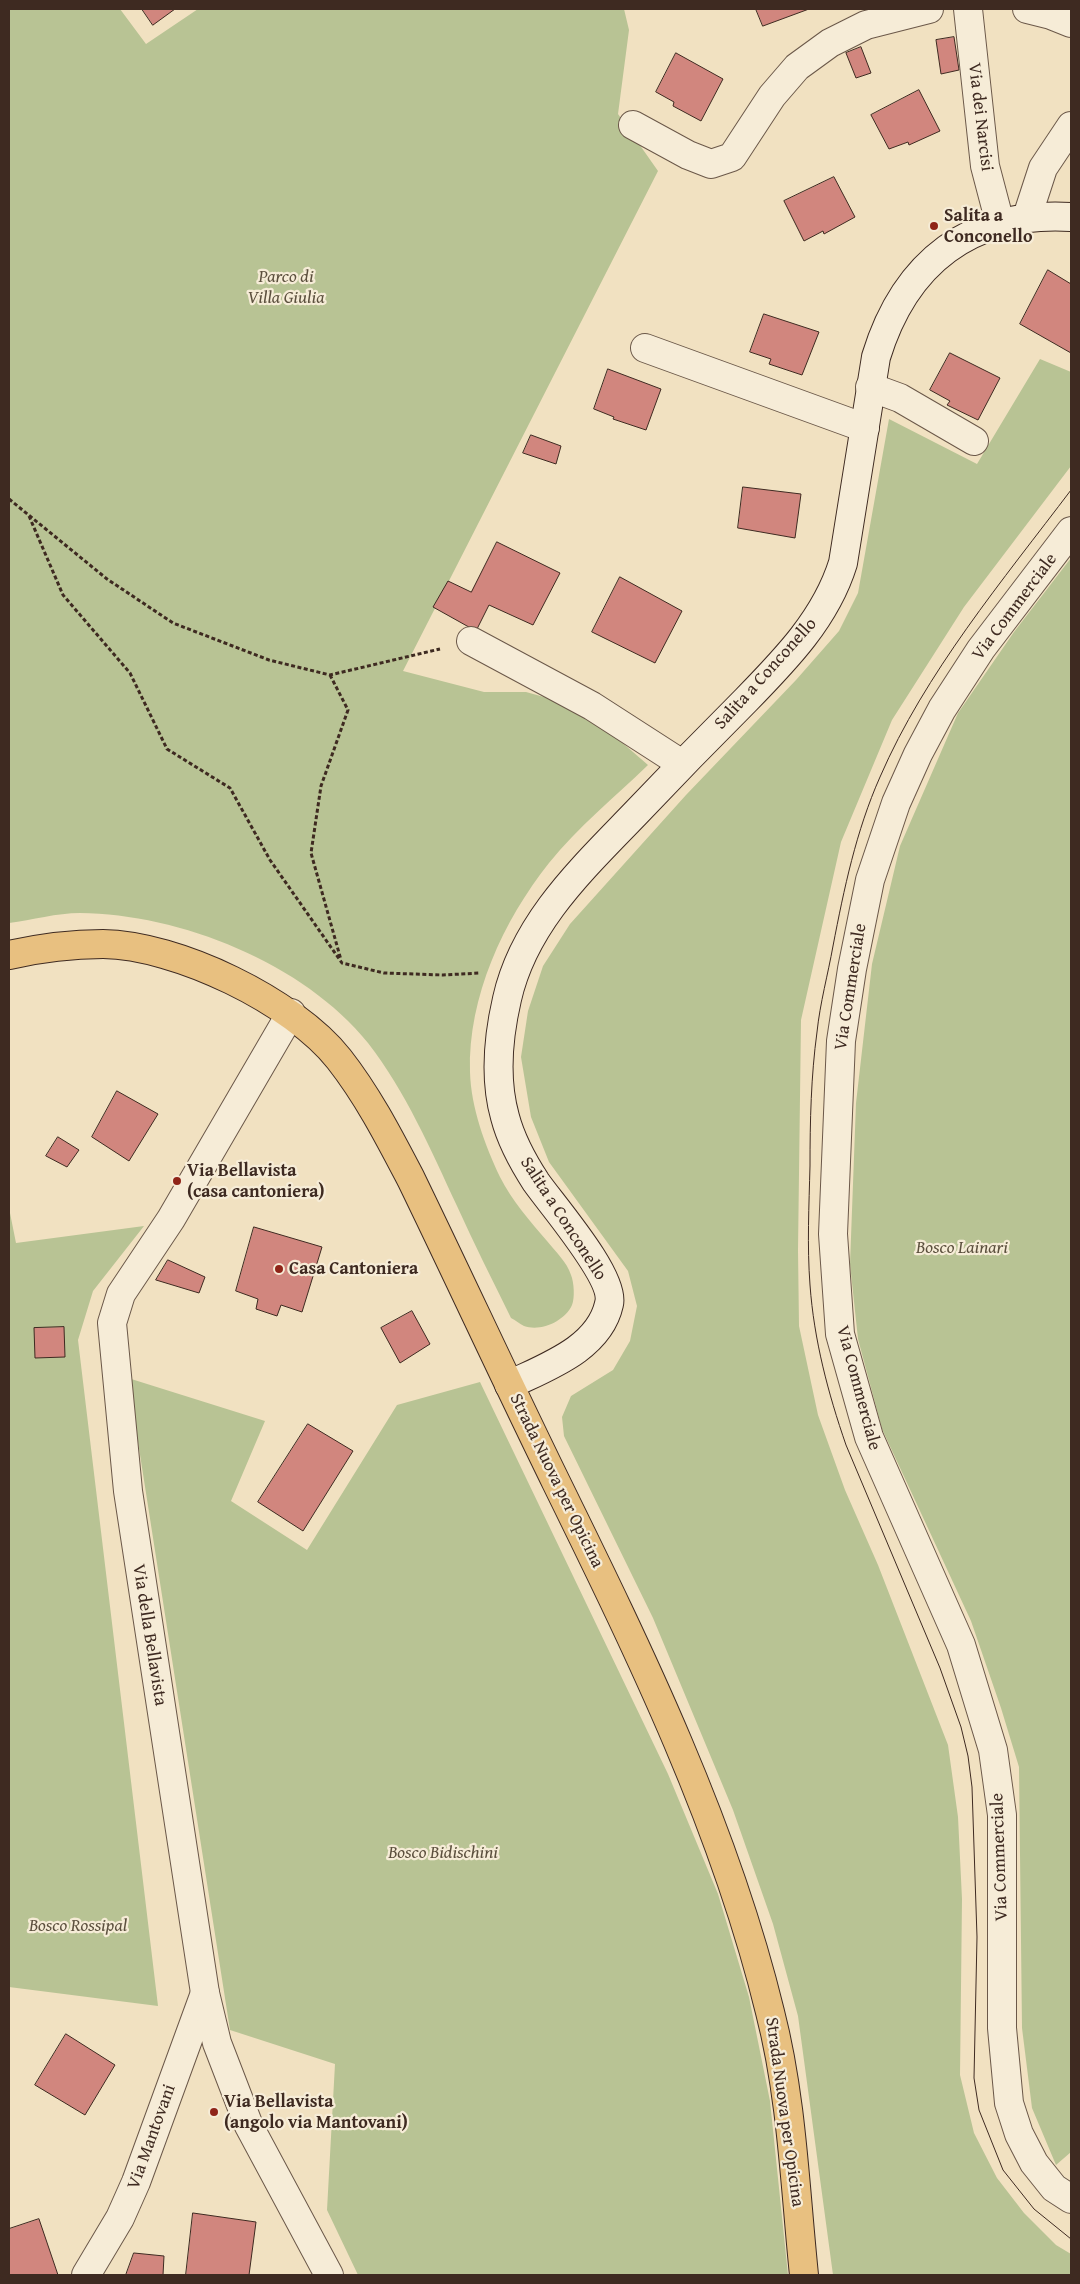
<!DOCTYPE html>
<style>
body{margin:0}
#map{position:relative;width:1080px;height:2284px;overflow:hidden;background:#f1e1c1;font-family:"Gentium Book Plus",serif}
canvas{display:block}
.frame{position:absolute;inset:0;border:10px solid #3e2a21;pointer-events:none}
</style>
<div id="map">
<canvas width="1080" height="2284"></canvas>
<div class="frame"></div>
</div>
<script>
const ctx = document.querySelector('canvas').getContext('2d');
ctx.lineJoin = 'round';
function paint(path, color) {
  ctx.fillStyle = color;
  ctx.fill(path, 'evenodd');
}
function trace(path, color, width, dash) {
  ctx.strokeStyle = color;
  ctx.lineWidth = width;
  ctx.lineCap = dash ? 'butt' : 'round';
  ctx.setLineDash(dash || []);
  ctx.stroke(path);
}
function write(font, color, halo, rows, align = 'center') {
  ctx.font = font + ' "Gentium Book Plus",serif';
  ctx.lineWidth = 4.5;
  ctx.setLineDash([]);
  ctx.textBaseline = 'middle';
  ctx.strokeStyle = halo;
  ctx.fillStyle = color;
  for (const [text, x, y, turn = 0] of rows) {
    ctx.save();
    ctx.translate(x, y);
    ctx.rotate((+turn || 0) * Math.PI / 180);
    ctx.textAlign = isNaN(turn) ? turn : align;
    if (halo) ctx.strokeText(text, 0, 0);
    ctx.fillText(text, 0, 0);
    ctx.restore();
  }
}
const green = new Path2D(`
 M9 9H120L146 44 198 9H624L629 30 618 114 658 171 403 671 484 692H526L555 700 603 726 648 765C615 797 578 827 549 863 503 921 468 997 470 1072 471 1108 485 1145 500 1177 512 1201 530 1221 547 1241 555 1251 567 1262 571 1275 574 1282 575 1298 572 1305 565 1321 541 1332 524 1326 520 1324 515 1320 511 1318 493 1281 474 1244 457 1206 431 1150 406 1092 368 1043 304 963 180 914 80 913 57 913 32 920 9 923Z
 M1040 359 1071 372V466L964 607 892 720 841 842 801 1020 798 1250 799 1326 818 1415 845 1490 878 1565 948 1745 958 1817 962 1899 960 2075 974 2133 997 2178 1024 2213 1056 2245 1071 2254V2275H833L798 2016 773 1924 733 1810 653 1618 564 1436 562 1417 571 1396 613 1370 630 1341 637 1306 628 1271 549 1162 531 1117 521 1057 528 1011 543 966 570 924 686 795 796 680 839 631 858 593 889 419 977 464Z
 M1071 558V2152L1056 2165 1032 2108 1022 2028 1019 1767 1001 1708 971 1621 882 1429 858 1339 850 1264 856 1103 872 964 900 846 958 713 1014 632Z
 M9 1208 16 1243 144 1226 93 1291 78 1340 158 2006 9 1987Z
 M128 1378 265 1421 231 1501 307 1550 397 1405 480 1382 668 1774 718 1894 749 1997 770 2101 788 2275H358L327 2210 335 2064 230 2030Z`);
const building = new Path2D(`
 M142 9H175L153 25Z
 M756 9H809L763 26Z
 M954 37 959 70 941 74 936 40Z
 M861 47 871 73 856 78 846 53Z
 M676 53 723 79 701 121 673 106 674 102 656 92Z
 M919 90 940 131 909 145 908 142 889 149 871 115Z
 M834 177 855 217 824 234 823 231 804 241 784 201Z
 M1048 270 1071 284V353L1020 324Z
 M764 314 819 332 802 375 769 364 771 359 750 352Z
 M950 353 1000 378 978 420 947 405 950 401 930 390Z
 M608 369 661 389 646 430 613 419 614 417 594 409Z
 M531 435 561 446 556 464 523 453Z
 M743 487 801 494 795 538 738 528Z
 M497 542 560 573 533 625 489 605 476 631 433 607 448 581 471 592Z
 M620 577 682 611 655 663 592 632Z
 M117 1091 158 1114 129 1161 92 1137Z
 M58 1137 79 1150 67 1167 46 1156Z
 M254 1227 322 1247 302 1312 281 1305 277 1316 256 1309 258 1299 236 1291Z
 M168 1260 205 1277 199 1293 156 1280Z
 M412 1311 430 1344 400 1363 381 1328Z
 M64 1327 65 1357 35 1358 34 1328Z
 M308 1424 353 1451 303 1531 258 1502Z
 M66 2034 115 2065 85 2115 35 2085Z
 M193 2213 256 2222 249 2275H186Z
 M39 2219 58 2275H9V2229Z
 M134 2253 164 2256 163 2275H126Z`);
const path = new Path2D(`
 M9 499 107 579 173 623 269 660 330 675 440 649
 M29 516 63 595 130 673 167 749 230 788 270 860 342 963 384 973 443 975 480 973
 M330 675 348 710 321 786 311 853 341 960`);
const minor = new Path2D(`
 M968 9 985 166 1000 223
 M1027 9 1051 15 1071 23
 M633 125 688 155 711 164 732 157 772 96 797 67 830 43 866 25 929 9
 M1027 217 1043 168 1071 126
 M645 348 865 428
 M870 387 900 398 974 441
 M1071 531 981 649 942 709 918 754 896 803 870 880 852 969 841 1041 833 1234 840 1334 869 1437 961 1645 993 1750 1002 1815V2028L1009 2103 1019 2134 1034 2163 1054 2188 1071 2199
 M471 641 592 706 682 764
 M86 2275 120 2218 136 2182 205 1993`);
const tertiary = new Path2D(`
 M291 1013 171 1219 121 1294 112 1323 128 1491 205 1993 217 2043 249 2126 329 2275`);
const secondary = new Path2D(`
 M509 1385C546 1367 599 1349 609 1304 616 1278 552 1205 536 1182 523 1162 511 1140 505 1117 494 1078 498 1038 507 999 524 923 582 869 634 815 671 776 708 738 746 700 786 659 826 618 843 563L876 357C905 262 971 211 1071 217`);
const primary = new Path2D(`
 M9 955C40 948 71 944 103 944 177 945 293 1001 339 1059 368 1096 389 1137 411 1179 460 1280 507 1382 556 1482 640 1653 725 1827 770 2012 792 2097 795 2188 804 2275`);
const tram = new Path2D(`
 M1071 490C1003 580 925 673 880 777 856 831 844 889 833 946 828 974 820 1003 817 1032 811 1076 810 1121 810 1166 809 1205 807 1246 810 1285 814 1340 828 1393 846 1445L940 1668 961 1727 968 1756 972 1787 977 1937 974 2078 979 2110 1003 2170 1034 2209 1071 2239`);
const markers = [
 [934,226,5,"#8f2418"],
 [177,1181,5,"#8f2418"],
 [279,1269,5,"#8f2418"],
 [214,2112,5,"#8f2418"]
];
const streetNames = [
 ["Via dei Narcisi",980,117,83],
 ["Via Commerciale",1015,607,-53],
 ["Salita a Conconello",766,674,-48],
 ["Via Commerciale",851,987,-81],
 ["Salita a Conconello",563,1219,57],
 ["Via Commerciale",858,1388,75],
 ["Strada Nuova per Opicina",556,1481,64],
 ["Via della Bellavista",149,1635,81],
 ["Via Commerciale",1000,1857,-92],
 ["Strada Nuova per Opicina",784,2112,82],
 ["Via Mantovani",152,2137,-70]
];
const poiNames = [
 ["Salita a",944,216],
 ["Conconello",944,237],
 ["Via Bellavista",187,1171],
 ["(casa cantoniera)",187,1192],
 ["Casa Cantoniera",289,1269],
 ["Via Bellavista",224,2102],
 ["(angolo via Mantovani)",224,2123]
];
const parkNames = [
 ["Parco di",286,277],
 ["Villa Giulia",286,298],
 ["Bosco Lainari",962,1248],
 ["Bosco Bidischini",443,1853],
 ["Bosco Rossipal",78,1926]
];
paint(green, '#b8c394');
paint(building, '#d1867e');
trace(building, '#3e2a21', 1);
trace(minor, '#6b5849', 30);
trace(tertiary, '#6b5849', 30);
trace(secondary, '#3e2a21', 30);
trace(primary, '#3e2a21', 30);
trace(path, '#3e2a21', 3, [4, 2.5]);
trace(minor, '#f6ecd7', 28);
trace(tertiary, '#f6ecd7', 28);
trace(secondary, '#f6ecd7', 28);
trace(primary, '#e8c080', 28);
trace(tram, '#3e2a21', 1);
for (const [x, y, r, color] of markers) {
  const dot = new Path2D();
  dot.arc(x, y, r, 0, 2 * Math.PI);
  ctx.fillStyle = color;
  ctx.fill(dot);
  trace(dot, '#f6ecd7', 2);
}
write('18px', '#3e2a21', '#f6ecd7', streetNames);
write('bold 18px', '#3e2a21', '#f6ecd7', poiNames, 'left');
write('italic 18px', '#5c503e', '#f6ecd7', parkNames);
</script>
